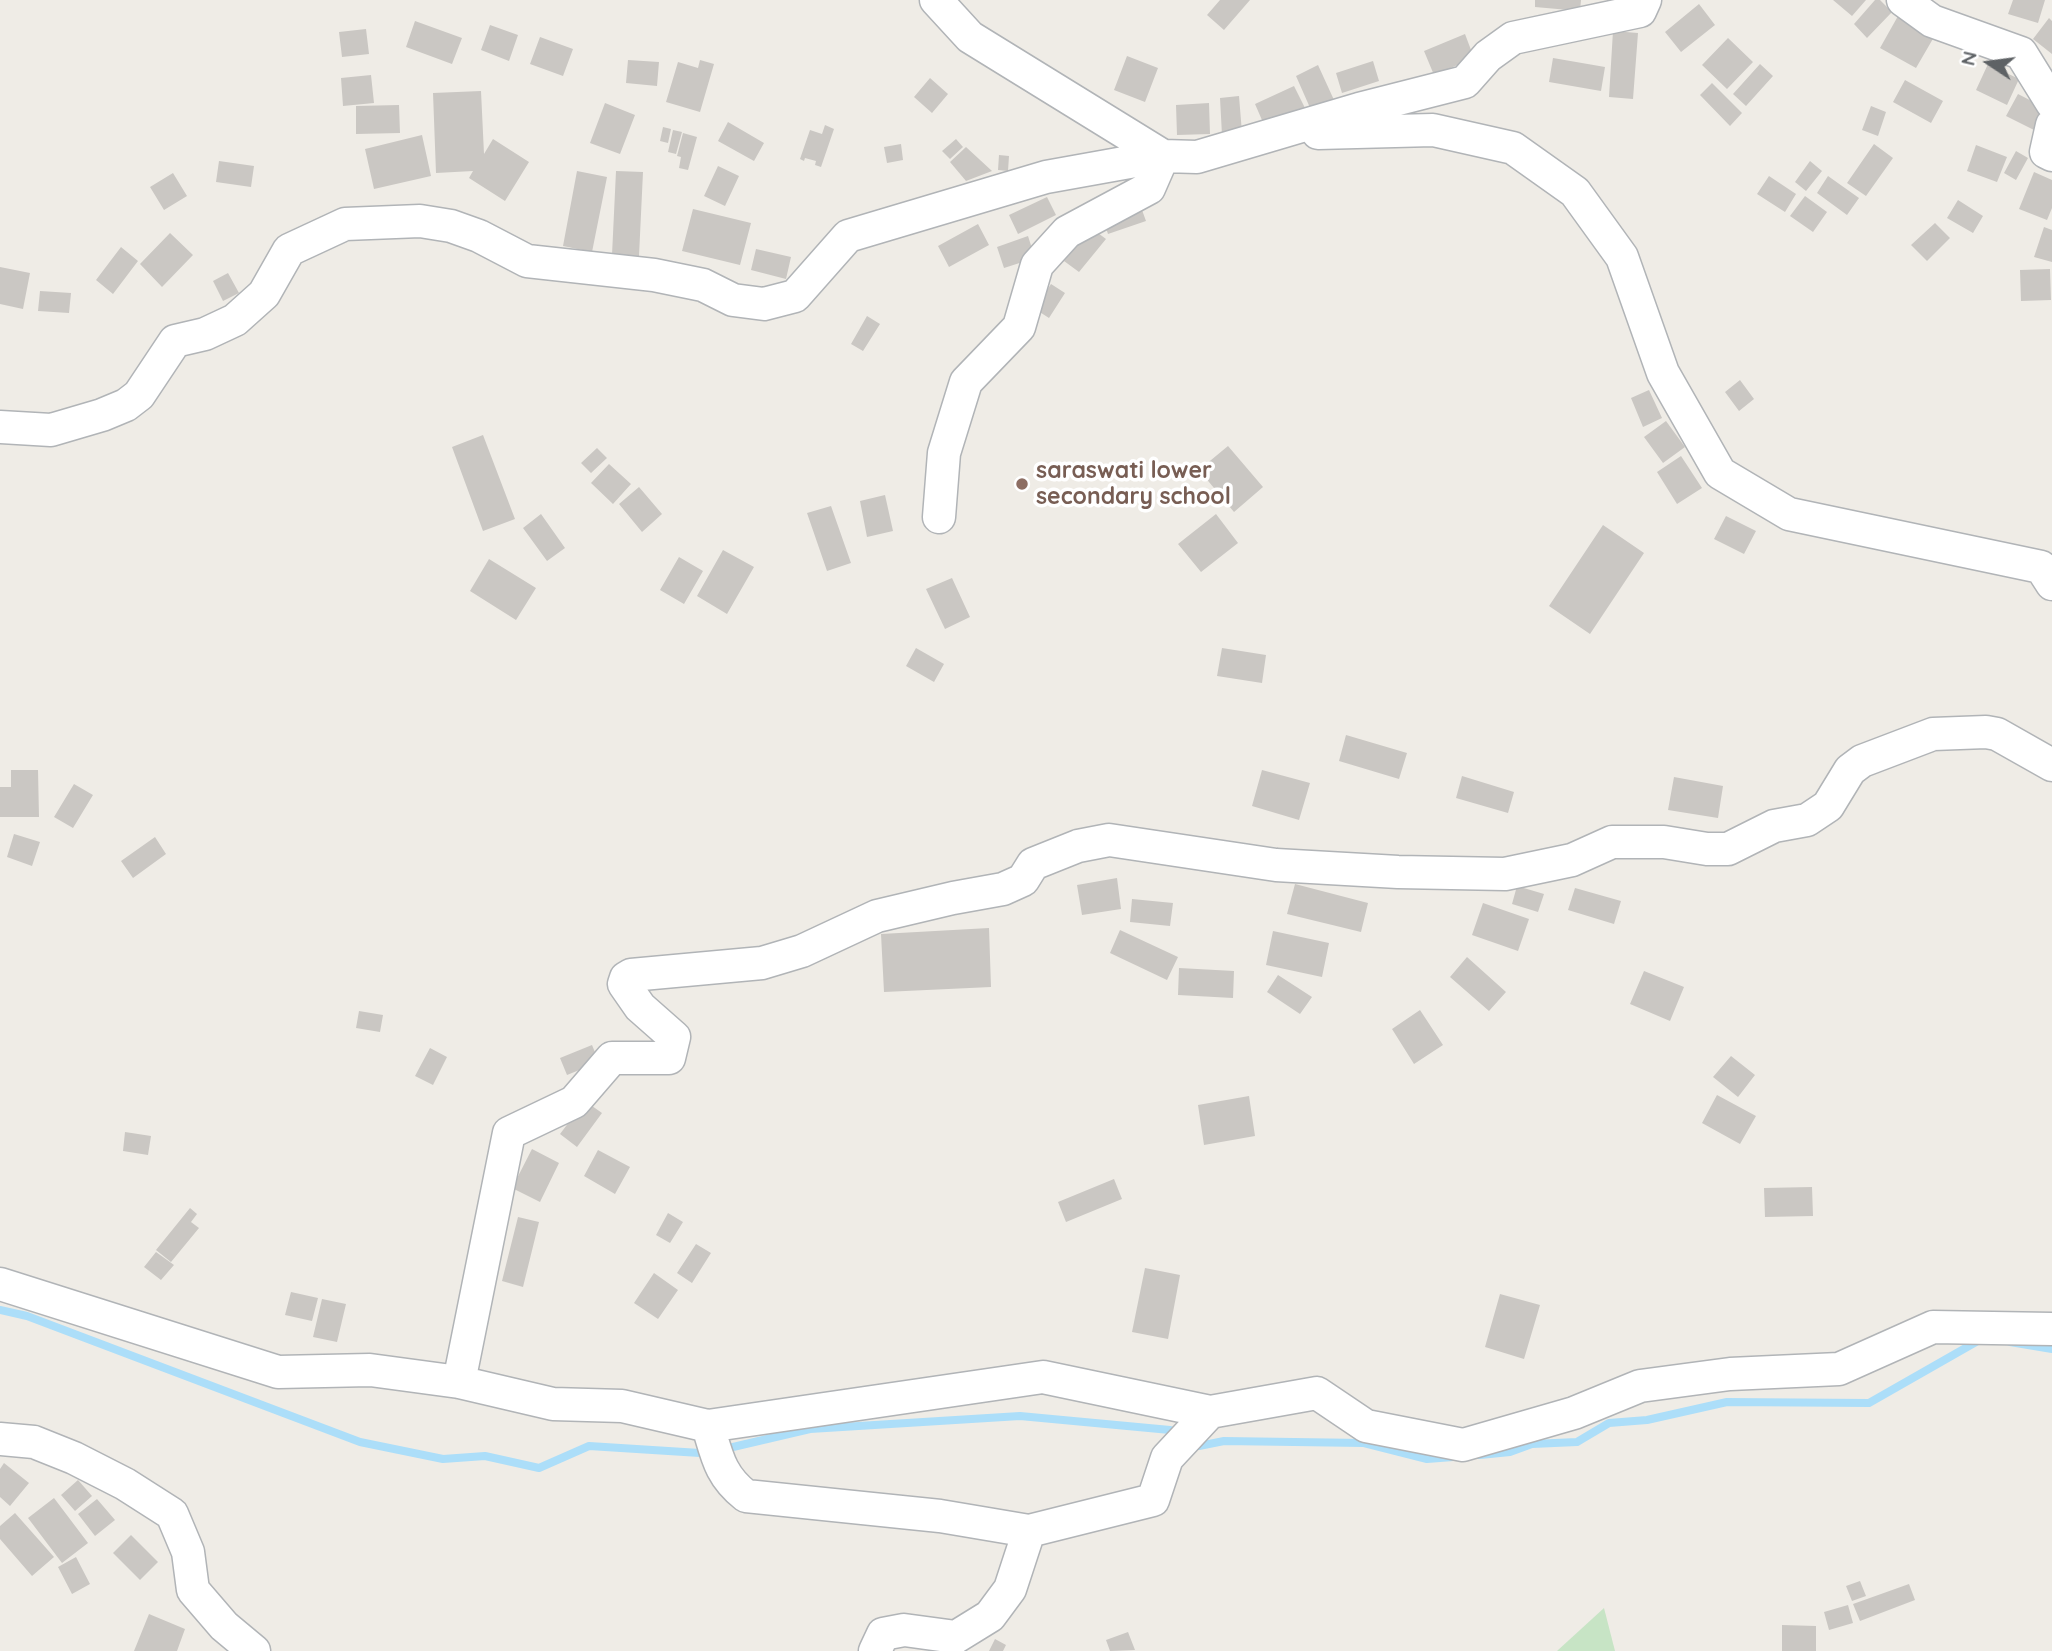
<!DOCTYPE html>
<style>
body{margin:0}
#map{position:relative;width:2052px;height:1651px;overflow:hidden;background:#efece6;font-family:Quicksand,sans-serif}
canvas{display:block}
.north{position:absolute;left:1954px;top:28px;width:70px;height:70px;-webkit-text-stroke:5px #fff;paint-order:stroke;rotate:283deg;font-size:19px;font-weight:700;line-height:28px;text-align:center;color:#5e6265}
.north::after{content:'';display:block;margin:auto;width:24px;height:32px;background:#5e6265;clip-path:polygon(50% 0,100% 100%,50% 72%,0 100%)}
</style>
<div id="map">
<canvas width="2052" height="1651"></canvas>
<div class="north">N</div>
</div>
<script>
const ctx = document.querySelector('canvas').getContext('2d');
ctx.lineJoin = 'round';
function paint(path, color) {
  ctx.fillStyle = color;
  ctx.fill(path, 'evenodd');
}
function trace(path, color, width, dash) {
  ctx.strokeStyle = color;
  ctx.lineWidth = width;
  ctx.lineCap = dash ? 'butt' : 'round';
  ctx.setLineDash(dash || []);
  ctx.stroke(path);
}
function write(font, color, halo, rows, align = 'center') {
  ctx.font = font + ' Quicksand,sans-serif';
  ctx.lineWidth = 7;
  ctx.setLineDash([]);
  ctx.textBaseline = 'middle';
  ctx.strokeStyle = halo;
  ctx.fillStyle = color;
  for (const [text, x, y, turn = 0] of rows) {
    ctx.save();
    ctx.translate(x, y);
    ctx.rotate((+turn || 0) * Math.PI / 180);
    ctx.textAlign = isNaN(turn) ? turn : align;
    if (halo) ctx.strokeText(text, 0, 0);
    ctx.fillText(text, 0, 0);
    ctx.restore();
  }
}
const green = new Path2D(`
 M1604 1608 1615 1651H1557Z`);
const stream = new Path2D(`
 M0 1310 27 1316 360 1442 443 1459 485 1456 539 1468 589 1446 700 1453
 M2010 1342 2052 1349
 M1199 1446 1224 1441 1364 1443 1427 1459 1453 1457
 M733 1447 810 1429 1020 1416 1170 1430
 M1480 1455 1510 1452 1532 1444 1577 1442 1609 1423 1647 1420 1727 1402 1869 1403 1983 1338`);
const building = new Path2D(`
 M1220 0H1250L1224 30 1207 15Z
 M1535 0H1581L1580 11 1535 7Z
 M1833 0H1866L1852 16Z
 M1875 0H1880L1892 12 1867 38 1854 24Z
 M2013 0H2045L2038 23 2008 14Z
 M1699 4 1715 25 1681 52 1665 32Z
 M1898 16 1934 37 1916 68 1880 48Z
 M2049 18 2052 21V54L2033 39Z
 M415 21 462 38 452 64 406 47Z
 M490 25 518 35 509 61 481 50Z
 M366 29 369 54 342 57 339 32Z
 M1613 31 1638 33 1633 99 1609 97Z
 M1465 34 1474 58 1434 75 1424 51Z
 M540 37 573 49 563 76 530 64Z
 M1728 38 1753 62 1727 89 1702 65Z
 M1127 56 1158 68 1145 102 1114 90Z
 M1553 58 1605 67 1601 91 1549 82Z
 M628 60 659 62 657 86 626 83Z
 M700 60 714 64 700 112 666 102 678 62 698 68Z
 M1373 61 1379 81 1342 93 1336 73Z
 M1760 64 1773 76 1746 106 1733 94Z
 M1988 64 2019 79 2007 105 1976 90Z
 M1318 65 1334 100 1311 110 1296 76Z
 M371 75 374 103 343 106 341 78Z
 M930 78 948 94 932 113 914 97Z
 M1905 80 1943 101 1931 123 1893 102Z
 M1712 83 1742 113 1730 126 1700 95Z
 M1294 86 1305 108 1265 127 1255 104Z
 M481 91 484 154 493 139 529 162 505 201 469 178 473 171 436 173 433 93Z
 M2018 94 2049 110 2038 132 2006 116Z
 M1239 96 1242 133 1222 135 1220 98Z
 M605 103 635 115 620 154 590 143Z
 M1209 103 1210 134 1177 135 1176 105Z
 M399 105 400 133 356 134V106Z
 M1871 106 1886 112 1878 136 1862 130Z
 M728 122 764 143 754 161 718 141Z
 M825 125 834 129 821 167 815 165 816 161 805 158 804 161 800 159 810 130 822 134Z
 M663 127 671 129 668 143 660 141Z
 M673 130 682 132 676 154 668 152Z
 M683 133 697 137 688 170 679 168 681 157 677 156Z
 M422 135 431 176 374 189 365 149Z
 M956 139 963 147 950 159 942 151Z
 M901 144 903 160 887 163 884 147Z
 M1874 144 1893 158 1866 196 1847 183Z
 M1976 145 2007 157 1997 182 1967 171Z
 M966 147 992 171 966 181 950 162Z
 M2016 151 2028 158 2016 180 2004 173Z
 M999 155 1009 156 1008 171 998 170Z
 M219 161 254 166 251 187 216 182Z
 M1810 161 1822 171 1806 191 1795 182Z
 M718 166 739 176 725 206 704 196Z
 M577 171 607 177 592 252 563 246Z
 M616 171 643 172 639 256 612 255Z
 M2034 172 2052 180V208L2047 220 2019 209Z
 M173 173 187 196 164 210 150 187Z
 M1769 176 1796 194 1785 212 1757 194Z
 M1828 176 1859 198 1847 215 1817 193Z
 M1805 196 1827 212 1813 232 1790 216Z
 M1047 197 1056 215 1018 234 1009 215Z
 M1958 200 1983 216 1973 233 1947 218Z
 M693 209 751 223 740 265 682 251Z
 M1142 210 1146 221 1108 234 1104 222Z
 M1935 223 1950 238 1927 261 1911 245Z
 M978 224 989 245 949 267 938 246Z
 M1090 227 1106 239 1079 272 1064 261Z
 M2044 227 2052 230V262L2034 257Z
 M170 233 193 255 162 287 140 264Z
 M1028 236 1035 258 1004 268 997 247Z
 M121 247 138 261 113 294 96 280Z
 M756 249 791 257 786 279 751 270Z
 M0 267 30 273 23 309 0 304Z
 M2050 269 2051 300 2021 301 2020 270Z
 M228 273 239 293 223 301 213 281Z
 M1051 284 1065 293 1049 318 1035 309Z
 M40 291 71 293 69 313 38 311Z
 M867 316 880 324 863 351 851 344Z
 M1740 380 1754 399 1739 411 1725 392Z
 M1649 390 1662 418 1643 427 1631 398Z
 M1666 421 1685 447 1663 463 1644 437Z
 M483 435 515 519 483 531 452 447Z
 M1228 446 1263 487 1234 512 1199 470Z
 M597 448 607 458 591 473 581 463Z
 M1681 456 1702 488 1677 504 1657 472Z
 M609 464 631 484 613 504 591 483Z
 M639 487 662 514 642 532 619 504Z
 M885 495 893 531 867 537 860 501Z
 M831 506 851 563 827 571 807 513Z
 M541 514 565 548 547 561 523 528Z
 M1216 514 1238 543 1201 572 1178 544Z
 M1726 516 1756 531 1744 554 1714 539Z
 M1603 525 1644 553 1590 634 1549 606Z
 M723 550 754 567 727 614 697 596Z
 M679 557 703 571 684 604 660 590Z
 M489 559 536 588 516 620 470 591Z
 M952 578 970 617 945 629 926 589Z
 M916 648 944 664 934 682 906 666Z
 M1222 648 1266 655 1262 683 1217 676Z
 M1346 735 1407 753 1399 779 1339 761Z
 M11 770H38L39 817H0V787H11Z
 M1262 770 1310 783 1299 820 1252 806Z
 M1462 776 1514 792 1508 813 1456 798Z
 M1674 777 1723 786 1718 818 1668 810Z
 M74 784 93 795 73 828 54 817Z
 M14 834 40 842 32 866 7 857Z
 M155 837 166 854 133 878 121 861Z
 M1117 878 1121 909 1082 915 1077 885Z
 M1295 884 1368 903 1361 932 1287 914Z
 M1517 886 1544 894 1538 912 1512 904Z
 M1575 888 1621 901 1614 924 1568 910Z
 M1132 899 1173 903 1170 926 1130 922Z
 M1483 903 1529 919 1518 951 1472 935Z
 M989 928 991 987 884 992 881 934Z
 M1120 930 1178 957 1167 980 1110 953Z
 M1273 931 1329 943 1322 977 1266 965Z
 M1467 957 1506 992 1489 1011 1450 977Z
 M1179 968 1234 971 1233 998 1178 995Z
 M1644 971 1684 987 1670 1021 1630 1004Z
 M1278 975 1312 997 1300 1014 1267 992Z
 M1420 1010 1443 1045 1414 1064 1392 1029Z
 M359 1011 383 1015 380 1032 356 1028Z
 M592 1045 599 1062 567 1075 560 1058Z
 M430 1048 447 1057 433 1085 415 1076Z
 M1731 1056 1755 1075 1738 1097 1713 1077Z
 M1717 1095 1756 1116 1740 1144 1702 1123Z
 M1249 1096 1255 1136 1204 1145 1198 1105Z
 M585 1101 602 1113 577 1147 560 1134Z
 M125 1132 151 1136 148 1155 123 1151Z
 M532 1149 559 1163 540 1202 512 1188Z
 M598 1150 630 1167 615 1194 584 1176Z
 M1114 1179 1122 1199 1066 1222 1058 1202Z
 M1812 1187 1813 1216 1765 1217 1764 1188Z
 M190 1208 197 1214 191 1222 199 1228 171 1262 156 1250Z
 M668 1213 683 1222 670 1243 656 1235Z
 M518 1217 539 1222 523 1287 502 1281Z
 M696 1244 711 1253 692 1283 677 1273Z
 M156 1252 174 1265 161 1280 144 1267Z
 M1145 1268 1180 1275 1168 1339 1132 1332Z
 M654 1273 678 1290 658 1319 634 1303Z
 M291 1292 318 1298 312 1321 285 1315Z
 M1500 1294 1540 1305 1524 1359 1485 1347Z
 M322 1299 346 1304 337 1342 313 1337Z
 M4 1463 29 1483 10 1506 0 1497V1469Z
 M78 1480 92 1496 75 1511 61 1495Z
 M54 1498 88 1543 62 1563 28 1518Z
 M97 1499 115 1520 95 1536 78 1514Z
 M15 1513 54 1557 32 1576 0 1539V1526Z
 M131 1535 158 1562 140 1580 113 1553Z
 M76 1557 90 1584 72 1594 58 1567Z
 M1860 1581 1866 1596 1852 1601 1846 1586Z
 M1909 1584 1915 1600 1860 1621 1853 1604Z
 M1848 1605 1853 1623 1829 1630 1824 1612Z
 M149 1614 185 1629 177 1651H134Z
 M1782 1625 1816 1626V1651H1782Z
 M1128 1632 1135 1650 1110 1651 1106 1640Z
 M995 1639 1006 1645 1003 1651H989Z`);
const minor = new Path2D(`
 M936 0 970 37 1163 156 1149 188 1067 232 1037 265 1019 327 966 382 944 453 939 517
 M1903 0 1932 21 2021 53 2052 103
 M2052 125 2046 152 2052 155
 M1318 133 1433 130 1513 148 1575 192 1622 257 1663 373 1720 473 1789 514 2041 567 2052 584
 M0 427 51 430 102 415 126 405 139 395 175 341 205 334 235 320 264 294 289 250 345 224 420 221 451 226 479 236 527 261 654 275 703 285 733 300 764 304 795 296 848 236 1046 177 1163 156 1197 157 1359 109 1465 82 1488 56 1513 38 1640 11 1645 0
 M0 1284 278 1372 370 1370 459 1382 553 1404 622 1406 708 1426 1043 1377 1210 1412 1317 1393 1366 1426 1463 1445 1574 1413 1640 1386 1730 1374 1839 1369 1933 1327 2052 1329
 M459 1382 509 1133 574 1102 612 1058H669L674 1037 640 1007 624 984 626 978 631 975 762 963 802 951 877 916 953 898 1003 889 1023 880 1033 864 1078 846 1109 840 1276 865 1398 872 1505 874 1572 860 1612 842H1664L1707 849H1728L1774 826 1807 820 1828 806 1850 770 1862 761 1933 734 1986 732 1997 734 2052 765
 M708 1426C717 1456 720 1476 746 1496L940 1516 1029 1531 1153 1500 1167 1458 1210 1412
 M0 1439 34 1442 74 1458 125 1484 172 1514 188 1552 193 1590 224 1626 254 1651
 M875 1651 883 1634 904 1630 956 1637 990 1616 1010 1589 1029 1531`);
const markers = [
 [1022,484,7,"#8d6e63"]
];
const educationNames = [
 ["saraswati lower",1036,471],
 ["secondary school",1036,497]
];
paint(green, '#c7e4c5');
trace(stream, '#acdef9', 8);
paint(building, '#cac7c3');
trace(minor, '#b1b4b7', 35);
trace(minor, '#fff', 32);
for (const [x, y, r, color] of markers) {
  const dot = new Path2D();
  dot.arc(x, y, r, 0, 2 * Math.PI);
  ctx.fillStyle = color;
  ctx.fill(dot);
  trace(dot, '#fff', 2.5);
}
write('bold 23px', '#785e54', '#fff', educationNames, 'left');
</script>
